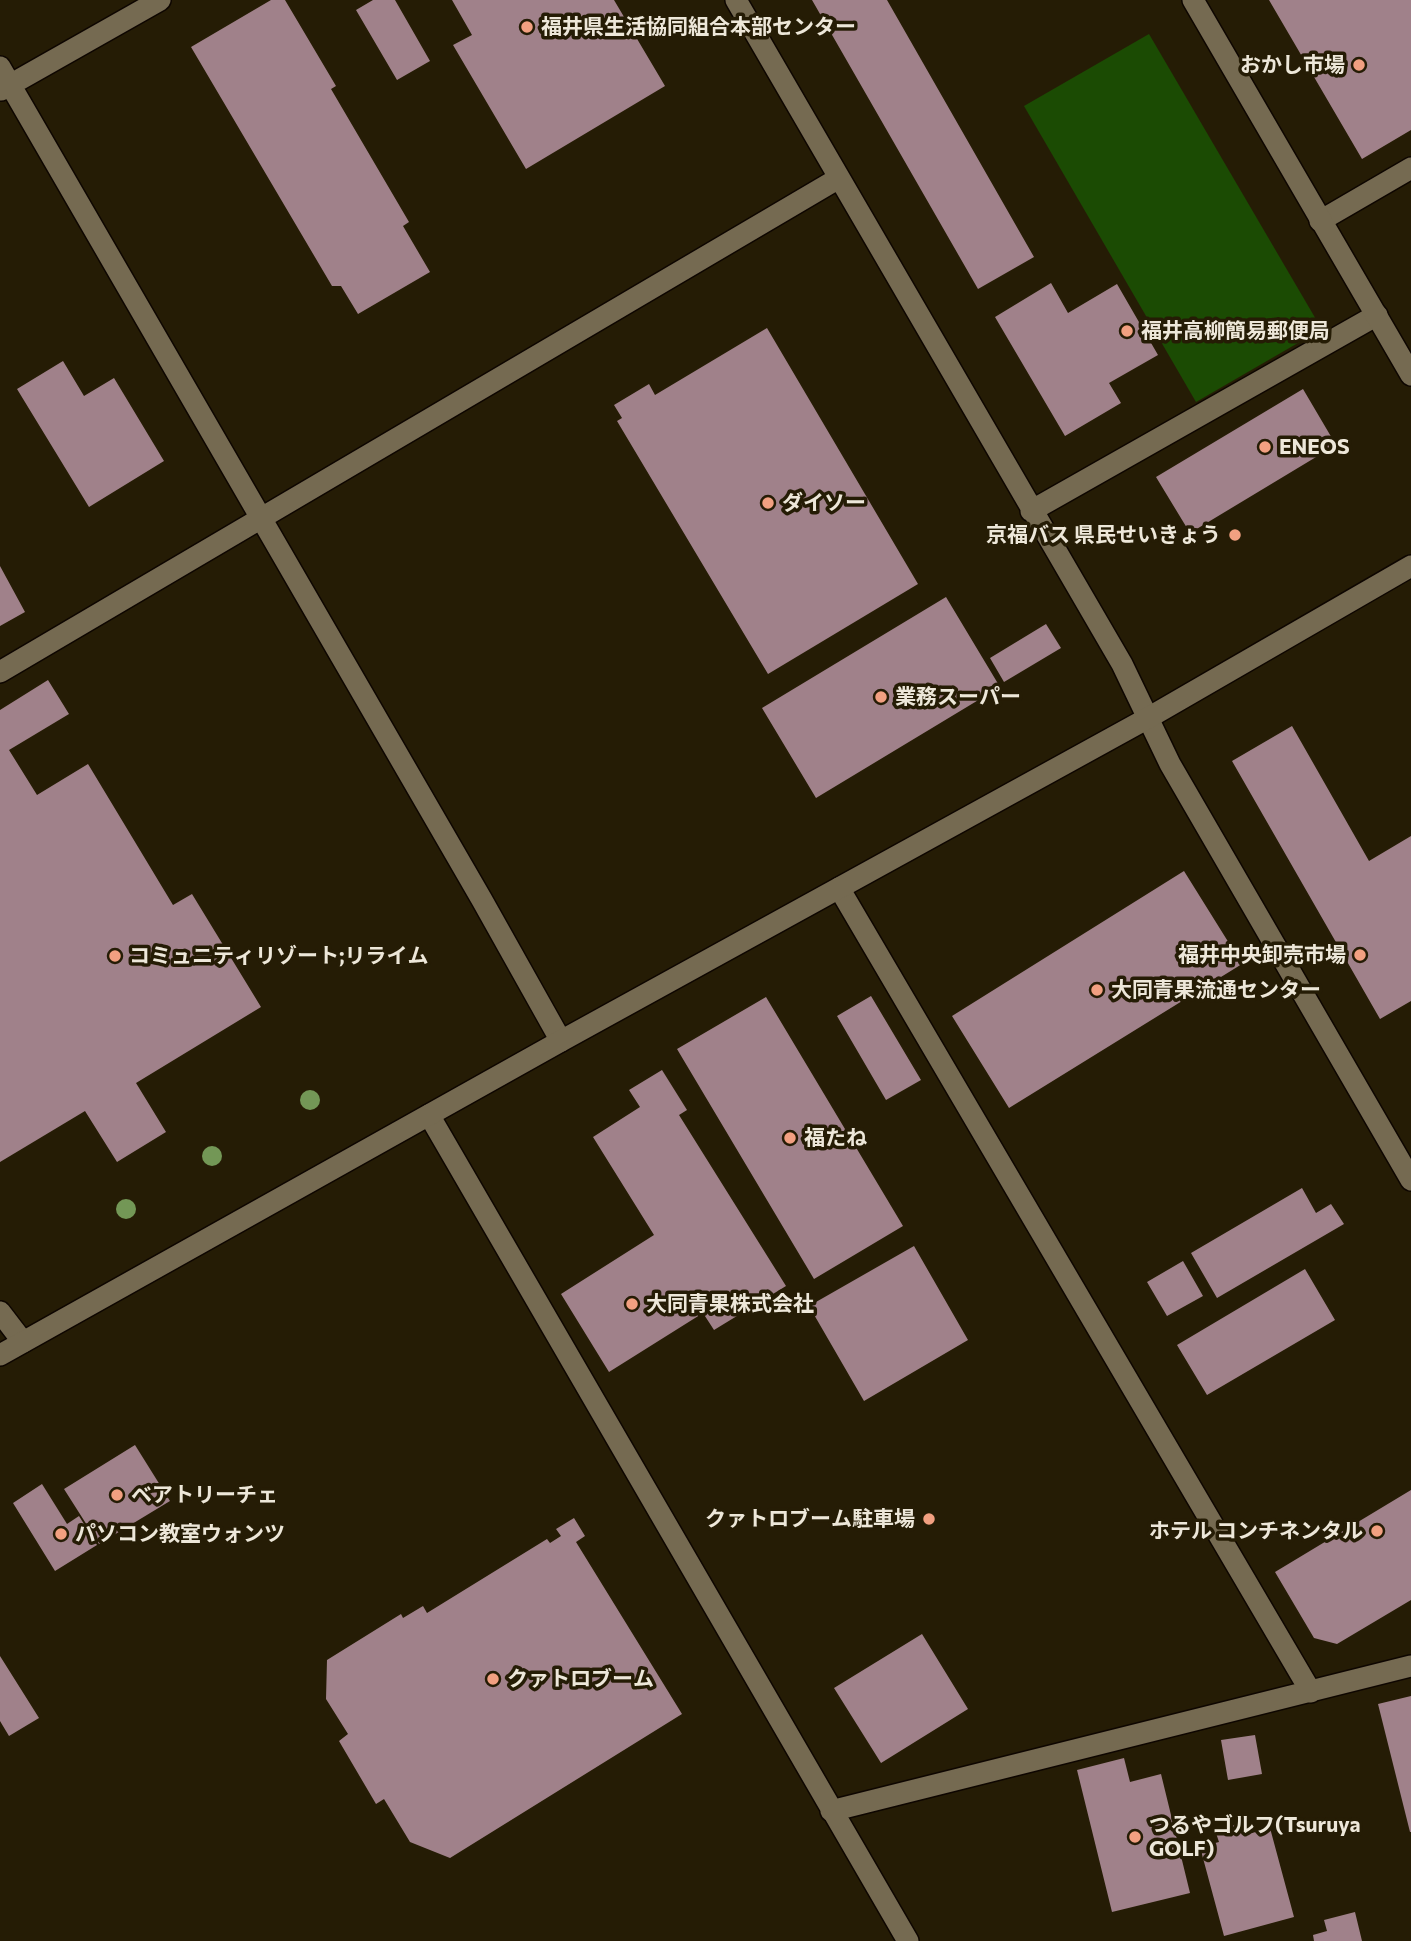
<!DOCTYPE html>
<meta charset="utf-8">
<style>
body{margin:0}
canvas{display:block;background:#251c05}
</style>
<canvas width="1411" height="1941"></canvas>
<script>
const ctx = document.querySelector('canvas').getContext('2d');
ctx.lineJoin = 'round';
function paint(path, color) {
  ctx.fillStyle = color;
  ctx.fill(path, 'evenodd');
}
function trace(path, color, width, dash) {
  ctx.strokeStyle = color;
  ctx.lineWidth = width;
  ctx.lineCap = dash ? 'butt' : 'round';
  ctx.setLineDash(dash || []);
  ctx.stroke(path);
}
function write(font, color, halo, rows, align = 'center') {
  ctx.font = font + ' Commissioner,"Noto Sans JP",sans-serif';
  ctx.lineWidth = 7;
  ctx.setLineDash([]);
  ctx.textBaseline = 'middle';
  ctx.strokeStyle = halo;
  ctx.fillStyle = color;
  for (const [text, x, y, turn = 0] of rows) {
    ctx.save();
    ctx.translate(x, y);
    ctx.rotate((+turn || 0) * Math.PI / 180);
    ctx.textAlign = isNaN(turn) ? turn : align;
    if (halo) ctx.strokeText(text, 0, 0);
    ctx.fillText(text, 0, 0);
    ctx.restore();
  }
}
const green = new Path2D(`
 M1149 34 1317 321 1310 336 1196 402 1024 106Z`);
const building = new Path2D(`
 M271 0H285L336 86 331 89 409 222 403 226 430 272 358 314 341 286H332L191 47Z
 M373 0H395L430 61 397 80 356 10Z
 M452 0H614L665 86 526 169 453 45 472 35Z
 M812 0H887L1034 257 978 289Z
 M1269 0H1411V130L1362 159Z
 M1051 283 1068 313 1117 284 1158 355 1109 383 1121 403 1065 436 995 317Z
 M767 328 918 584 768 674 617 421 622 418 614 405 649 384 655 395Z
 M63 361 84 396 114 378 164 461 89 507 17 389Z
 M1303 389 1336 445 1190 533 1156 477Z
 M0 566 25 612 0 626Z
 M946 597 1000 687 816 798 762 708Z
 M1046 624 1061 648 1004 682 990 658Z
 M48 680 69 714 9 750 37 795 88 764 173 905 192 894 261 1007 136 1083 166 1132 117 1162 85 1111 0 1162V710Z
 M1292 726 1369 861 1411 836V1001L1380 1019 1232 761Z
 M1184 871 1242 964 1009 1108 952 1016Z
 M871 996 921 1080 886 1100 837 1016Z
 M766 997 903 1226 814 1279 677 1049Z
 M662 1070 687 1110 679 1115 786 1286 714 1330 703 1313 609 1372 561 1294 654 1235 593 1137 640 1107 629 1090Z
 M1302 1188 1316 1213 1331 1204 1344 1224 1217 1298 1191 1253Z
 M914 1246 968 1340 864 1401 809 1306Z
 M1183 1261 1203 1296 1167 1316 1147 1282Z
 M1305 1269 1335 1320 1207 1395 1177 1345Z
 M135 1445 170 1501 99 1544 64 1489Z
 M42 1484 67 1524 79 1516 97 1545 55 1571 13 1503Z
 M1411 1490V1600L1337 1644 1314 1638 1275 1572Z
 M574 1518 585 1536 576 1542 682 1714 450 1858 410 1842 384 1799 376 1804 339 1741 348 1734 326 1699 327 1660 401 1614 403 1618 423 1606 427 1613 547 1539 550 1543 561 1536 556 1529Z
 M922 1634 968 1709 881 1763 834 1688Z
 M0 1656 39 1718 9 1736 0 1721Z
 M1411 1696V1832H1410L1378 1704Z
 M1255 1735 1262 1774 1228 1780 1221 1740Z
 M1124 1758 1130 1782 1161 1774 1190 1893 1112 1912 1077 1770Z
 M1249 1821 1252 1833 1270 1828 1294 1917 1224 1936 1200 1847 1219 1842 1215 1830Z
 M1355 1912 1362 1941H1314L1313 1935 1327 1931 1324 1920Z`);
const minor = new Path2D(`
 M736 0 1122 664 1170 764 1411 1180
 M0 67 482 900 561 1041
 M1 90 160 0
 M1320 221 1411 168
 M1031 511 1377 315
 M0 672 839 178
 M839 888 1311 1692
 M429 1115 908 1941
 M0 1312 23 1342
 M831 1811 1411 1666`);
const tertiary = new Path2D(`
 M1193 0 1411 375
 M0 1355 561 1041 1148 718 1411 566`);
const trees = [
 [310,1100],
 [212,1156],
 [126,1209]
];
const markers = [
 [527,27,7,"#f2a081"],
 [1359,65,7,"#f2a081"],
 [1127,331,7,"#f2a081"],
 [1265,447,7,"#f2a081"],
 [768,503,7,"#f2a081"],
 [1235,535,7,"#f2a081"],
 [881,697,7,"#f2a081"],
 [1360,955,7,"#f2a081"],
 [115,956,7,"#f2a081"],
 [1097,990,7,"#f2a081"],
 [790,1138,7,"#f2a081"],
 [632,1304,7,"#f2a081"],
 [117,1495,7,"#f2a081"],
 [929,1519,7,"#f2a081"],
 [1377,1531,7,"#f2a081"],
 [61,1534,7,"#f2a081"],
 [493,1679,7,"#f2a081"],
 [1135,1837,7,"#f2a081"]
];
const poiNames = [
 ["福井県生活協同組合本部センター",541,27],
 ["おかし市場",1345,65,"right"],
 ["福井高柳簡易郵便局",1141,331],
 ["ENEOS",1279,447],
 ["ダイソー",782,503],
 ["京福バス 県民せいきょう",1221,535,"right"],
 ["業務スーパー",895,697],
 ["福井中央卸売市場",1346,955,"right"],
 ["コミュニティリゾート;リライム",129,956],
 ["大同青果流通センター",1111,990],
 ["福たね",804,1138],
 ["大同青果株式会社",646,1304],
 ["ベアトリーチェ",131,1495],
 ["クァトロブーム駐車場",915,1519,"right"],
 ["ホテル コンチネンタル",1363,1531,"right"],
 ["パソコン教室ウォンツ",75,1534],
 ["クァトロブーム",507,1679],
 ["つるやゴルフ(Tsuruya",1149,1825],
 ["GOLF)",1149,1849]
];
paint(green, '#1b4b03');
paint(building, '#a0818a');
trace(minor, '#0e0600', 24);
trace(tertiary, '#0e0600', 24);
trace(minor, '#756a51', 21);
trace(tertiary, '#756a51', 21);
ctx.fillStyle = '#739756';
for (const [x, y] of trees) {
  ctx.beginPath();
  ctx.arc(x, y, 10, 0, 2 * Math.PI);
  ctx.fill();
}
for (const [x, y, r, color] of markers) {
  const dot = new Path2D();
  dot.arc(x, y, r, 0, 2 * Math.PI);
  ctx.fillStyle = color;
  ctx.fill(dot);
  trace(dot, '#251c05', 2.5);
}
write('bold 21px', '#ede7d9', '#251c05', poiNames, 'left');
</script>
